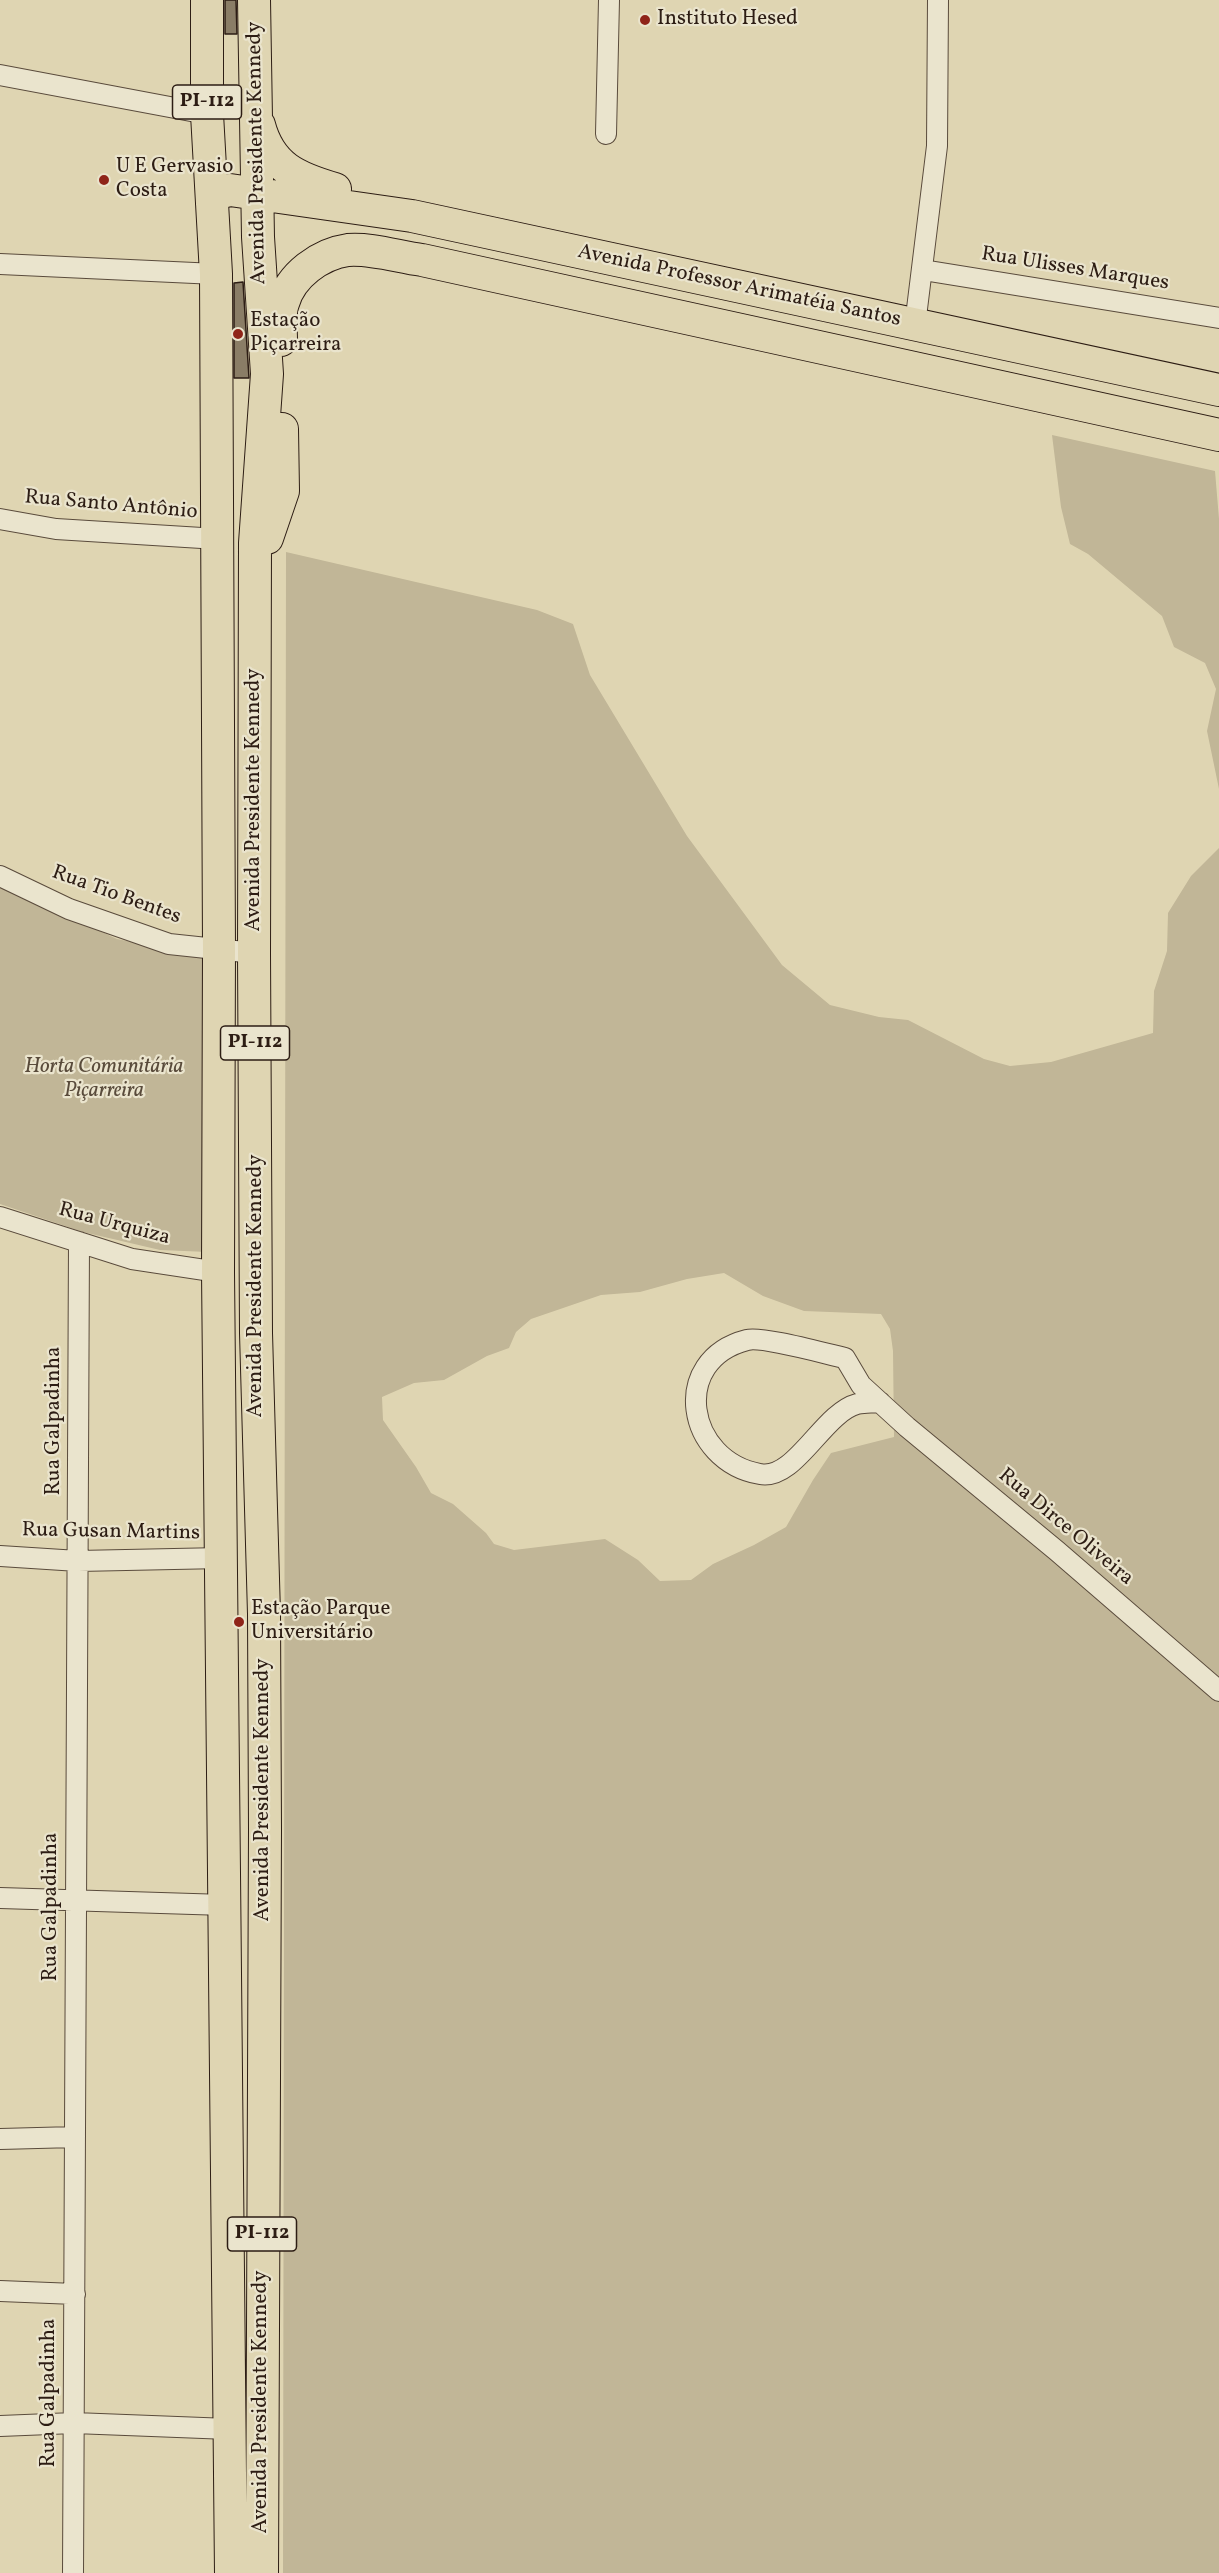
<!DOCTYPE html>
<meta charset="utf-8">
<style>
body{margin:0}
canvas{display:block;background:#dfd5b2}
</style>
<canvas width="1219" height="2573"></canvas>
<script>
const ctx = document.querySelector('canvas').getContext('2d');
ctx.lineJoin = 'round';
function paint(path, color) {
  ctx.fillStyle = color;
  ctx.fill(path, 'evenodd');
}
function trace(path, color, width, dash) {
  ctx.strokeStyle = color;
  ctx.lineWidth = width;
  ctx.lineCap = dash ? 'butt' : 'round';
  ctx.setLineDash(dash || []);
  ctx.stroke(path);
}
function write(font, color, halo, rows, align = 'center') {
  ctx.font = font + ' Vollkorn,serif';
  ctx.lineWidth = 4.5;
  ctx.setLineDash([]);
  ctx.textBaseline = 'middle';
  ctx.strokeStyle = halo;
  ctx.fillStyle = color;
  for (const [text, x, y, turn = 0] of rows) {
    ctx.save();
    ctx.translate(x, y);
    ctx.rotate((+turn || 0) * Math.PI / 180);
    ctx.textAlign = isNaN(turn) ? turn : align;
    if (halo) ctx.strokeText(text, 0, 0);
    ctx.fillText(text, 0, 0);
    ctx.restore();
  }
}
const green = new Path2D(`
 M1052 435 1215 471 1219 519V789L1207 731 1216 689 1205 663 1174 647 1162 616 1088 554 1070 544 1061 507Z
 M286 552 537 610 573 624 590 675 687 836 782 965 830 1005 879 1017 908 1020 984 1059 1010 1066 1051 1062 1153 1033 1154 991 1167 951 1168 913 1191 876 1219 848V2573H283ZM724 1273 763 1296 804 1311 881 1314 890 1329 893 1351 894 1437 831 1453 813 1480 786 1527 754 1545 713 1564 691 1580 660 1581 638 1560 605 1539 514 1550 494 1544 486 1533 453 1504 431 1493 416 1467 383 1420 382 1397 414 1383 444 1380 487 1356 509 1348 516 1332 531 1319 601 1295 640 1292 687 1279Z
 M0 884 117 939 207 957 208 1252 160 1250 83 1232 0 1204Z`);
const building = new Path2D(`
 M225 0H236L237 34H225Z
 M243 282 249 378H234V283Z`);
const minor = new Path2D(`
 M0 75 207 114
 M606 134 609 0
 M0 264 216 274
 M923 270 1219 318
 M915 325 937 146 938 0
 M0 519 56 529 218 539
 M0 876 69 909 169 944 254 953
 M0 1217 132 1259 218 1272
 M880 1402C873 1403 864 1402 857 1404 823 1413 795 1481 760 1474 686 1461 669 1360 747 1340 762 1336 826 1354 845 1358L861 1385 907 1427 1057 1551 1219 1691
 M0 1556 78 1561 222 1558
 M0 1898 225 1905
 M0 2139 75 2137
 M0 2291 75 2294
 M0 2426 74 2423 229 2429
 M73 2573 79 1242`);
const primary = new Path2D(`
 M207 0V114L216 274 219 949 218 1272 231 2573
 M254 0 258 237 267 374 255 543 254 953 256 1333 264 1614 265 1830 262 2573
 M259 125C270 167 297 178 335 189
 M212 204C216 194 220 192 230 190L412 216 1219 390
 M281 340C281 328 279 314 283 303 291 275 320 254 348 250 371 248 399 257 422 260L1219 435
 M267 538 283 491 282 429`);
const markers = [
 [645,20,6,"#8f2418"],
 [104,180,6,"#8f2418"],
 [238,334,6,"#8f2418"],
 [239,1622,6,"#8f2418"]
];
const shields = [
 [207,102,69],
 [255,1043,69],
 [262,2234,69]
];
const shieldNames = [
 ["PI-112",207,102],
 ["PI-112",255,1043],
 ["PI-112",262,2234]
];
const poiNames = [
 ["Instituto Hesed",657,20],
 ["U E Gervasio",116,168],
 ["Costa",116,192],
 ["Estação",250,322],
 ["Piçarreira",250,346],
 ["Estação Parque",251,1610],
 ["Universitário",251,1634]
];
const streetNames = [
 ["Avenida Presidente Kennedy",258,153,-91],
 ["Rua Ulisses Marques",1075,270,9],
 ["Avenida Professor Arimatéia Santos",739,287,12],
 ["Rua Santo Antônio",111,506,5],
 ["Avenida Presidente Kennedy",255,800,-90],
 ["Rua Tio Bentes",116,896,20],
 ["Rua Urquiza",114,1225,15],
 ["Avenida Presidente Kennedy",257,1286,-90],
 ["Rua Galpadinha",55,1421,-90],
 ["Rua Dirce Oliveira",1065,1528,40],
 ["Rua Gusan Martins",111,1533,1],
 ["Avenida Presidente Kennedy",264,1790,-90],
 ["Rua Galpadinha",52,1907,-90],
 ["Rua Galpadinha",50,2393,-90],
 ["Avenida Presidente Kennedy",262,2402,-90]
];
const parkNames = [
 ["Horta Comunitária",104,1068],
 ["Piçarreira",104,1092]
];
paint(green, '#c1b697');
paint(building, '#8a7d66');
trace(building, '#2d1d14', 1.5);
trace(minor, '#5a4b3c', 22);
trace(primary, '#2d1d14', 34);
trace(minor, '#eae4cd', 20);
trace(primary, '#dfd5b2', 32);
for (const [x, y, r, color] of markers) {
  const dot = new Path2D();
  dot.arc(x, y, r, 0, 2 * Math.PI);
  ctx.fillStyle = color;
  ctx.fill(dot);
  trace(dot, '#eae4cd', 2);
}
for (const [x, y, w] of shields) {
  const box = new Path2D();
  box.roundRect(x - w / 2, y - 17, w, 34, 4.5);
  ctx.fillStyle = '#eae4cd';
  ctx.fill(box);
  trace(box, '#2d1d14', 1.5);
}
write('bold 20px', '#2d1d14', null, shieldNames);
write('21px', '#2d1d14', '#eae4cd', poiNames, 'left');
write('21px', '#2d1d14', '#eae4cd', streetNames);
write('italic 21px', '#594b3b', '#eae4cd', parkNames);
</script>
